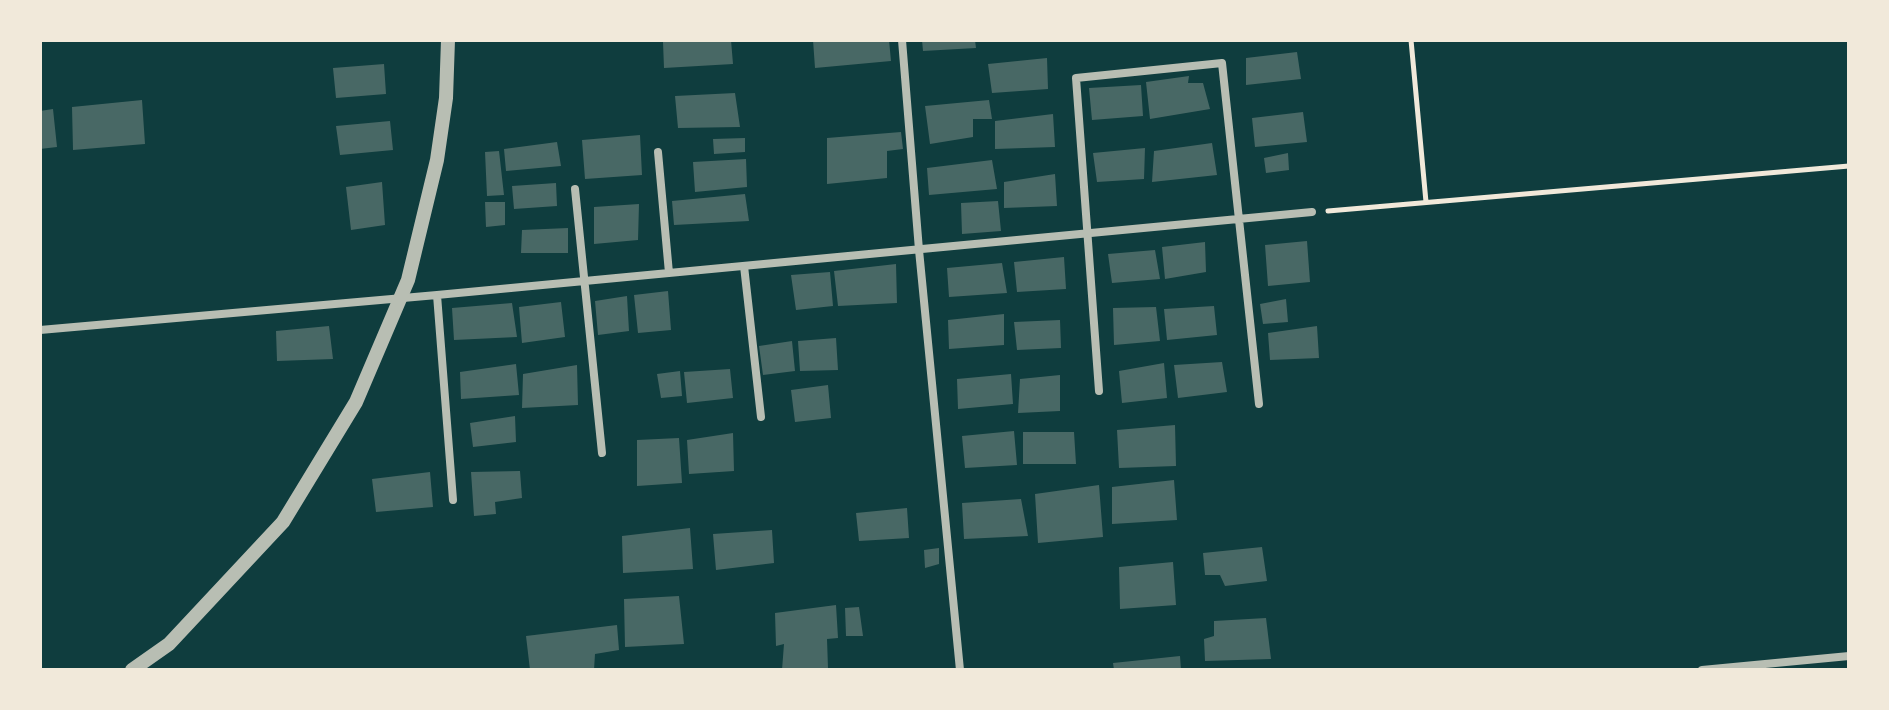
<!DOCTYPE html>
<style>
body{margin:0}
#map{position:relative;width:1889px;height:710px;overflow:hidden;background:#0f3d3e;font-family:Helvetica,sans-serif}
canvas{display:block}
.frame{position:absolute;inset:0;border:42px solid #f1e9da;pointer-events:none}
</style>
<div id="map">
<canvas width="1889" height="710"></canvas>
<div class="frame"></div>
</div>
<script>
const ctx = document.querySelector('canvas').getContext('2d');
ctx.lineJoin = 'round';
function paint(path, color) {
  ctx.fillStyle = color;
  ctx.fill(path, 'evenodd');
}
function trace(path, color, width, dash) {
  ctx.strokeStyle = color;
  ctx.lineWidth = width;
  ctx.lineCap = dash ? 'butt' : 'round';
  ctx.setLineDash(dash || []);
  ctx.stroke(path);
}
const building = new Path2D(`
 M676 40H731L733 64 664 68 663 42Z
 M813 40H889L891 61 815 68Z
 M922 40H975L976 48 923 51Z
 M1297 52 1301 79 1246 85V58Z
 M1047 58 1048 89 992 93 988 64Z
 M384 64 386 94 336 98 333 68Z
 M1189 76 1188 83H1203L1210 109 1150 119 1146 82Z
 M1141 85 1143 116 1092 120 1089 88Z
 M735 93 740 127 678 128 675 96Z
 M142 100 145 144 73 150 72 107Z
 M989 100 992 119H973V137L930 144 925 106Z
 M53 109 57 147 40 149V111Z
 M1303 112 1307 142 1255 147 1252 118Z
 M1053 114 1055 147 995 149V121Z
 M390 121 393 150 340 155 336 126Z
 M901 132 903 149 887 151V178L827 184V138Z
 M640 135 642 175 585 179 582 140Z
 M745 138V152L714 154 713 139Z
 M557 142 561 166 506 171 504 149Z
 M1212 143 1217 175 1152 182 1154 151Z
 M1145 148 1144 179 1097 182 1093 153Z
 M499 151 504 195 487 196 485 152Z
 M1288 153 1289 170 1266 173 1264 158Z
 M746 159 747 187 695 192 693 162Z
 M992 160 997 189 929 195 927 168Z
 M1055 174 1057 206 1004 208V182Z
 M382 182 385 225 351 230 346 187Z
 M556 183 557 206 514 209 512 186Z
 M745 194 749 221 674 225 672 201Z
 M998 201 1001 231 962 234 961 203Z
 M485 202H505V225L486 227Z
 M639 204 638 240 594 244V207Z
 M568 228V253H521L522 230Z
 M1307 241 1310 282 1268 286 1265 245Z
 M1205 242 1206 272 1165 279 1162 247Z
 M1155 250 1160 279 1112 283 1108 254Z
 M1064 257 1066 289 1017 292 1014 262Z
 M1002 263 1007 293 949 297 947 268Z
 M896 264 897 303 838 306 834 271Z
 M830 272 833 306 796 310 791 275Z
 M668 291 671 330 638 333 634 295Z
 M627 296 629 331 598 335 595 301Z
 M1286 299 1288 322 1263 324 1260 304Z
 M561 302 565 337 522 343 519 307Z
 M512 303 517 337 454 340 452 308Z
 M1214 306 1217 335 1167 340 1164 309Z
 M1156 307 1160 341 1114 345 1113 308Z
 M1004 314V345L949 349 948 320Z
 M1060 320 1061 348 1017 350 1014 322Z
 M329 326 333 359 277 361 276 331Z
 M1317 326 1319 358 1270 360 1268 333Z
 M836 338 838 370 800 371 798 341Z
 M792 341 795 371 763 375 759 346Z
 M1222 362 1227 392 1178 398 1174 365Z
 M1164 363 1167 398 1122 403 1119 371Z
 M516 364 519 395 461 399 460 372Z
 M577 365 578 405 522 408 523 374Z
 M730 369 733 398 687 403 684 372Z
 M680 371 682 396 661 398 657 374Z
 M1011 374 1013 404 958 409 957 379Z
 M1060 375V411L1018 413 1020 379Z
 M828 385 831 418 795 422 791 390Z
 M515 416 516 442 473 447 470 423Z
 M1175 425 1176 466 1119 468 1117 430Z
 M1014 431 1017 465 965 468 962 436Z
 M1023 432H1074L1076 464H1023Z
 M733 433 734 471 689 474 687 440Z
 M679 438 682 483 637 486V440Z
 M520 471 522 498 495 502 496 514 474 516 471 472Z
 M430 472 433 507 376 512 372 479Z
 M1174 480 1177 520 1112 524V487Z
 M1099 485 1103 537 1038 543 1035 494Z
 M1021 499 1028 536 964 539 962 503Z
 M907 508 909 538 859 541 856 513Z
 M690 528 693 569 623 573 622 536Z
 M772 530 774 563 716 570 713 534Z
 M1262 547 1267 581 1225 586 1220 575H1205L1203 553Z
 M939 548V564L925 568 924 550Z
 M1173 562 1176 605 1120 609 1119 567Z
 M679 596 684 644 625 647 624 599Z
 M836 605 838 638 827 639 828 668 782 670 784 644 776 646 775 613Z
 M859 607 863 636H846L845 608Z
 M1266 618 1271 659 1205 661 1204 639 1214 636V621Z
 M617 625 619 650 595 654 594 670H530L526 636Z
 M1180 656 1181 670H1114L1113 663Z`);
const path = new Path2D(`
 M1411 40 1426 202
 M1328 211 1849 166`);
const minor = new Path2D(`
 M902 40 919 250 960 670
 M658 152 669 273
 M575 189 602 453
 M744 266 761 417
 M437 295 453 500
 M40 330 437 295 1312 212
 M1099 391 1076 78 1222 63 1259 404
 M1702 670 1849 656`);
const tertiary = new Path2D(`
 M132 670 169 644 283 522 356 402 408 280 437 160 446 98 448 40`);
paint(building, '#486865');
trace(path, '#f1e9da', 5);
trace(minor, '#b8beb3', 8);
trace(tertiary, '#b8beb3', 14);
</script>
